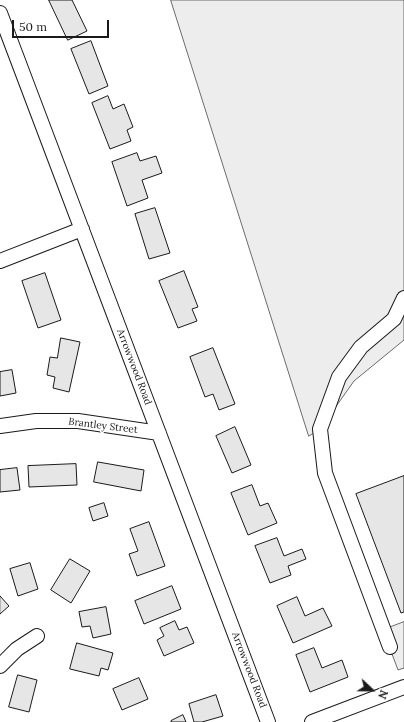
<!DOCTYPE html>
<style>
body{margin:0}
#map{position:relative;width:404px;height:722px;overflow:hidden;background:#fff;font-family:Lora,serif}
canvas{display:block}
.north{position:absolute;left:352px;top:670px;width:40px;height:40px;-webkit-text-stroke:3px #fff;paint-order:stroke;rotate:112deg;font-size:11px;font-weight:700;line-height:16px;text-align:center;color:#1a1a1a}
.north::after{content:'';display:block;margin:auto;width:14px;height:18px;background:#1a1a1a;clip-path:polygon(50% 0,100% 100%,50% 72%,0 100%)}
.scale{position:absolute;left:12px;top:20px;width:97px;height:18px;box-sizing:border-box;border:2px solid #1a1a1a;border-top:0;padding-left:5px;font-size:12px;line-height:14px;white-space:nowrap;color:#1a1a1a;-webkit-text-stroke:3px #fff;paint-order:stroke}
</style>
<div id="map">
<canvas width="404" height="722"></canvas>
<div class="north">N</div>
<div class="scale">50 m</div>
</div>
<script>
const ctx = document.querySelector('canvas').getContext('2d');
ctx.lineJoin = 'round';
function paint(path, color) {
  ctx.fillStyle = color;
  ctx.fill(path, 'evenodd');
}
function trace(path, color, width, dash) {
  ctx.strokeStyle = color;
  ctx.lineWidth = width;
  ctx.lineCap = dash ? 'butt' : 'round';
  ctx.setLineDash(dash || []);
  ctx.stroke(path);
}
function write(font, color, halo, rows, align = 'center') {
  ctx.font = font + ' Lora,serif';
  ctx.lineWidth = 3;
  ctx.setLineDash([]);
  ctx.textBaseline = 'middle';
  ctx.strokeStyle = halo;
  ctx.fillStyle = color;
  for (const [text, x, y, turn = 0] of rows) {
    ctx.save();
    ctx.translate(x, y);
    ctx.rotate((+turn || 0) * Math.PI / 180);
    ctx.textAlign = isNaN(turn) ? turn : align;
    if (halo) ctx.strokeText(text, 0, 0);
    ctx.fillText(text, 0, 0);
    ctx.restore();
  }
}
const parking = new Path2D(`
 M171 0H404V340L354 381 320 429 309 436Z
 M404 622V668L398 670 383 630Z`);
const building = new Path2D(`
 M49 0H72L87 31 68 40Z
 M91 41 108 86 89 94 71 49Z
 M108 96 113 109 124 104 133 127 127 130 131 141 110 149 92 103Z
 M137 153 140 161 156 156 162 173 142 180 148 198 127 206 112 162Z
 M155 208 170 253 149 259 135 214Z
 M184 271 198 307 192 309 197 321 178 328 159 281Z
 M45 273 61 320 38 328 22 281Z
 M61 338 80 342 69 392 53 388 55 377 47 375 50 357 57 358Z
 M213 348 235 404 219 410 213 394 205 397 190 357Z
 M12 370 16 393 0 396V372Z
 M235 427 251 465 232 473 216 436Z
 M98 462 144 470 141 491 94 482Z
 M76 464 77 485 29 487 28 466Z
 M17 468 20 490 0 492V470Z
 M404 476V612L401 613 356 494Z
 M252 485 260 506 268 503 277 523 248 535 231 493Z
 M104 503 108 516 93 521 89 508Z
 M149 522 165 566 137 576 129 554 138 551 130 529Z
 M277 538 284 556 302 549 306 559 288 566 291 575 270 583 255 546Z
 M70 559 90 571 71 603 51 590Z
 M30 563 38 589 18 596 10 569Z
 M172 586 181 609 144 624 135 601Z
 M0 596 9 606 0 614Z
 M297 597 305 616 323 608 332 626 293 643 277 606Z
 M106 607 111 634 93 638 90 626 82 627 79 612Z
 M175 621 179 630 187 627 194 643 164 656 157 640 164 636 160 628Z
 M77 643 113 653 108 670 101 668 99 676 70 669Z
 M314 648 322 668 342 660 348 677 310 692 296 655Z
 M18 675 37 680 29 712 9 707Z
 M139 678 148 699 122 710 113 689Z
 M216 695 223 716 202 722H194L189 704Z
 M183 715 186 722H171V721Z`);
const minor = new Path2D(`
 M0 13 268 722
 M0 261 82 229
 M0 426 36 421H78L159 433
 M390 647 325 473 320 429 339 377 361 347 394 319 404 298
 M0 666 17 649 37 636
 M312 722 404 687`);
const streetNames = [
 ["Arrowwood Road",134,367,69],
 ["Brantley Street",103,426,7],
 ["Arrowwood Road",249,670,69]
];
paint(parking, '#ededed');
trace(parking, '#6a6a6a', 1);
paint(building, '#e6e6e6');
trace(building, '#1a1a1a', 1);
trace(minor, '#1a1a1a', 16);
trace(minor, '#fff', 14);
write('10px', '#1a1a1a', '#fff', streetNames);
</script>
